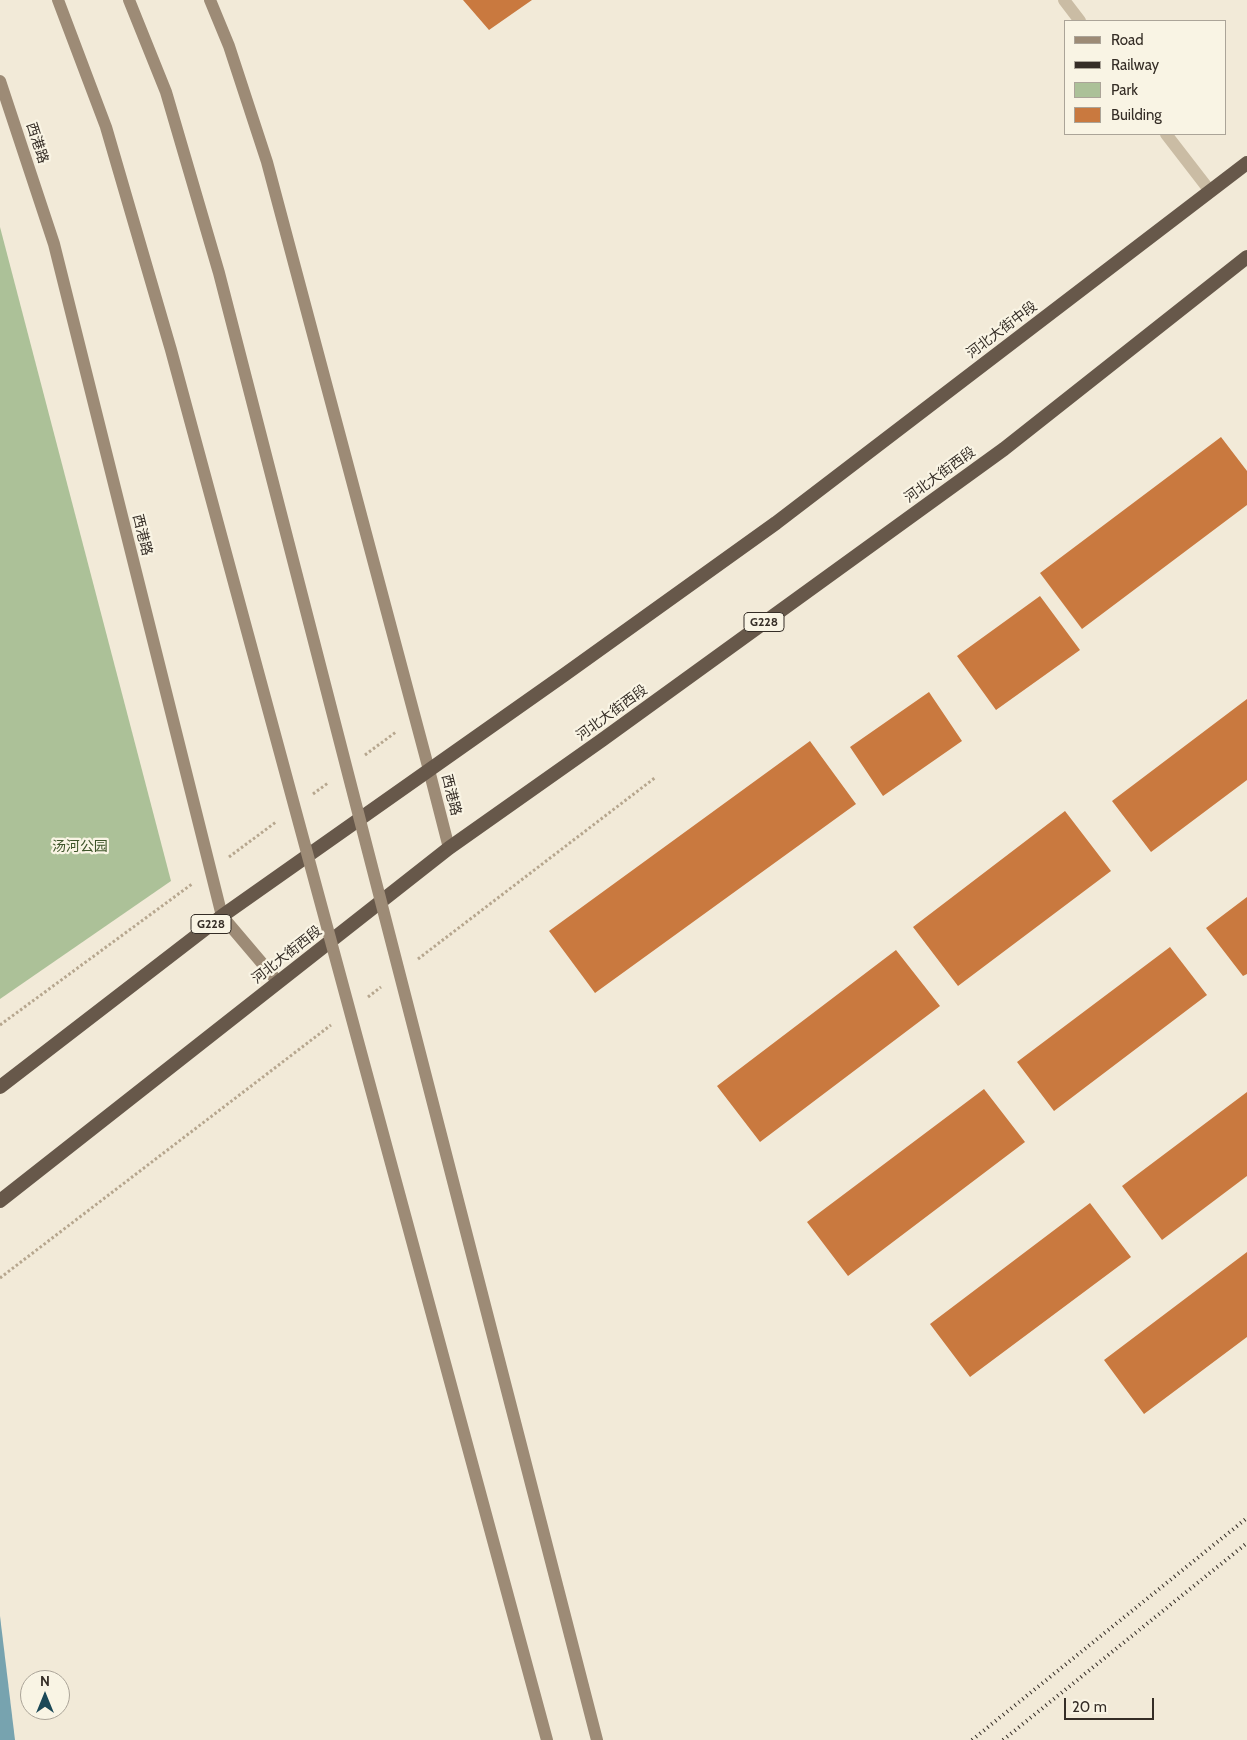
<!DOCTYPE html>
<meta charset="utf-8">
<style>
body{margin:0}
#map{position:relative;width:1247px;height:1740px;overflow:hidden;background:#f2ead8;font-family:Cabin,sans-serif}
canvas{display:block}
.legend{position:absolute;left:1064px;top:20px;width:162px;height:115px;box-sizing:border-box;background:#f9f4e4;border:1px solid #aba498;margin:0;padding:6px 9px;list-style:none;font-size:15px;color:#352d26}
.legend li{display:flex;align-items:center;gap:10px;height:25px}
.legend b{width:25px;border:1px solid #aba498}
.north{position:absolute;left:20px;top:1670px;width:50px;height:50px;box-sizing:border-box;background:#f9f4e4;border:1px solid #aba498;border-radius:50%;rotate:0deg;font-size:14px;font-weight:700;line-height:20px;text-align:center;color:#352d26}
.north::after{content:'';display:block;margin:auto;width:18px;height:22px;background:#1b4857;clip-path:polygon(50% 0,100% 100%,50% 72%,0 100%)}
.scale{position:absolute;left:1064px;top:1698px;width:90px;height:22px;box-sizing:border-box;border:2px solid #352d26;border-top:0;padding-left:6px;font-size:15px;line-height:18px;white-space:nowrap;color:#352d26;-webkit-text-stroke:4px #f9f4e4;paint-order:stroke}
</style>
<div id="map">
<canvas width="1247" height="1740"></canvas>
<ul class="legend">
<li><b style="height:6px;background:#9d8b76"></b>Road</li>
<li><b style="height:6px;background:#352d26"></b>Railway</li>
<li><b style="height:14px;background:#acc198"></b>Park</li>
<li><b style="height:14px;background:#c9793f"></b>Building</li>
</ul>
<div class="north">N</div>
<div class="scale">20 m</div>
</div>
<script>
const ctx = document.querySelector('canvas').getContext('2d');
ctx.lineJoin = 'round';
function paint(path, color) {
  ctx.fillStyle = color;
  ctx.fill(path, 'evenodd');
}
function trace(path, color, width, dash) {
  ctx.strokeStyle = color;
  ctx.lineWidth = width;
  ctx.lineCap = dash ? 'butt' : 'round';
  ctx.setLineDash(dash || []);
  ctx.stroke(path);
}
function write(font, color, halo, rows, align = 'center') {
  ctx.font = font + ' Cabin,"Noto Sans SC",sans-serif';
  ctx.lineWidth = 4.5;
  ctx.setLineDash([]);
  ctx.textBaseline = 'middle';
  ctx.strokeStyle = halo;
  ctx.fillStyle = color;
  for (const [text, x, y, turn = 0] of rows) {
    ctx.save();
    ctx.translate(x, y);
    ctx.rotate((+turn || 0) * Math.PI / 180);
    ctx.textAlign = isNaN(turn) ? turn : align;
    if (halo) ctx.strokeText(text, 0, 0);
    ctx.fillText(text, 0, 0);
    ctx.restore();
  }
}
const green = new Path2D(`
 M0 227 171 881 0 999Z`);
const water = new Path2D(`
 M0 1616 15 1740H0Z`);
const building = new Path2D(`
 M463 0H532L489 30Z
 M1221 437 1247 471V505L1082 629 1040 573Z
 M1040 596 1080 650 996 710 957 656Z
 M929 692 962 741 883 796 850 747Z
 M1247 699V780L1151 852 1112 801Z
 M810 741 856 804 595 993 549 931Z
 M1065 811 1111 871 958 986 913 927Z
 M1247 897V974L1243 976 1206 928Z
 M1170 947 1207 995 1054 1111 1017 1062Z
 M896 950 940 1006 760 1142 717 1086Z
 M984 1089 1025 1142 848 1276 807 1222Z
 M1247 1092V1176L1162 1240 1122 1186Z
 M1090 1203 1131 1257 970 1377 930 1324Z
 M1247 1252V1337L1144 1414 1104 1360Z`);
const path = new Path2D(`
 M365 755 396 732
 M313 794 328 783
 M229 857 276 822
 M418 959 656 777
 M368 997 381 987
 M0 1025 192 884
 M0 1278 331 1025`);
const minor = new Path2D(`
 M1064 0 1080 21
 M1166 134 1210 191`);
const secondary = new Path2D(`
 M210 0 229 46 267 162 429 770 449 848
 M0 81 54 244 222 916 278 982`);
const trunk = new Path2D(`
 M0 1087 222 916 564 675 776 523 1247 163
 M0 1201 449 848 602 740 1004 449 1247 257`);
const rail = new Path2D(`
 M972 1740 1247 1518
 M1003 1740 1247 1543`);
const secondaryBridge = new Path2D(`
 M58 0 106 127 171 350 547 1740
 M129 0 166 92 219 273 597 1740`);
const shields = [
 [764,622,40],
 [211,924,40]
];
const shieldNames = [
 ["G228",764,622],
 ["G228",211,924]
];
const streetNames = [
 ["西港路",37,143,72],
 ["河北大街中段",1002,330,-37],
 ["河北大街西段",940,475,-36],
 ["西港路",142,535,76],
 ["河北大街西段",612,713,-36],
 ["西港路",451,795,76],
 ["河北大街西段",287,955,-38]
];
const parkNames = [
 ["汤河公园",80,847]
];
paint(green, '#acc198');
paint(water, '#77a3af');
paint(building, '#c9793f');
trace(path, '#b6a68e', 3, [2.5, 2.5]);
trace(minor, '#cabca4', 12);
trace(secondary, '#9d8b76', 12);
trace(trunk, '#67584a', 14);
trace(rail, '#352d26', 4, [1, 4]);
trace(secondaryBridge, '#9d8b76', 12);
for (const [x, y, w] of shields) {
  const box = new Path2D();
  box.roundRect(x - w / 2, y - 9.5, w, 19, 4);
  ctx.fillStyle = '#f9f4e4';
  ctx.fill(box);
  trace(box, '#352d26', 1);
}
write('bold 12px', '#352d26', null, shieldNames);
write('14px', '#352d26', '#f9f4e4', streetNames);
write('14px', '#3d5429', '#f9f4e4', parkNames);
</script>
